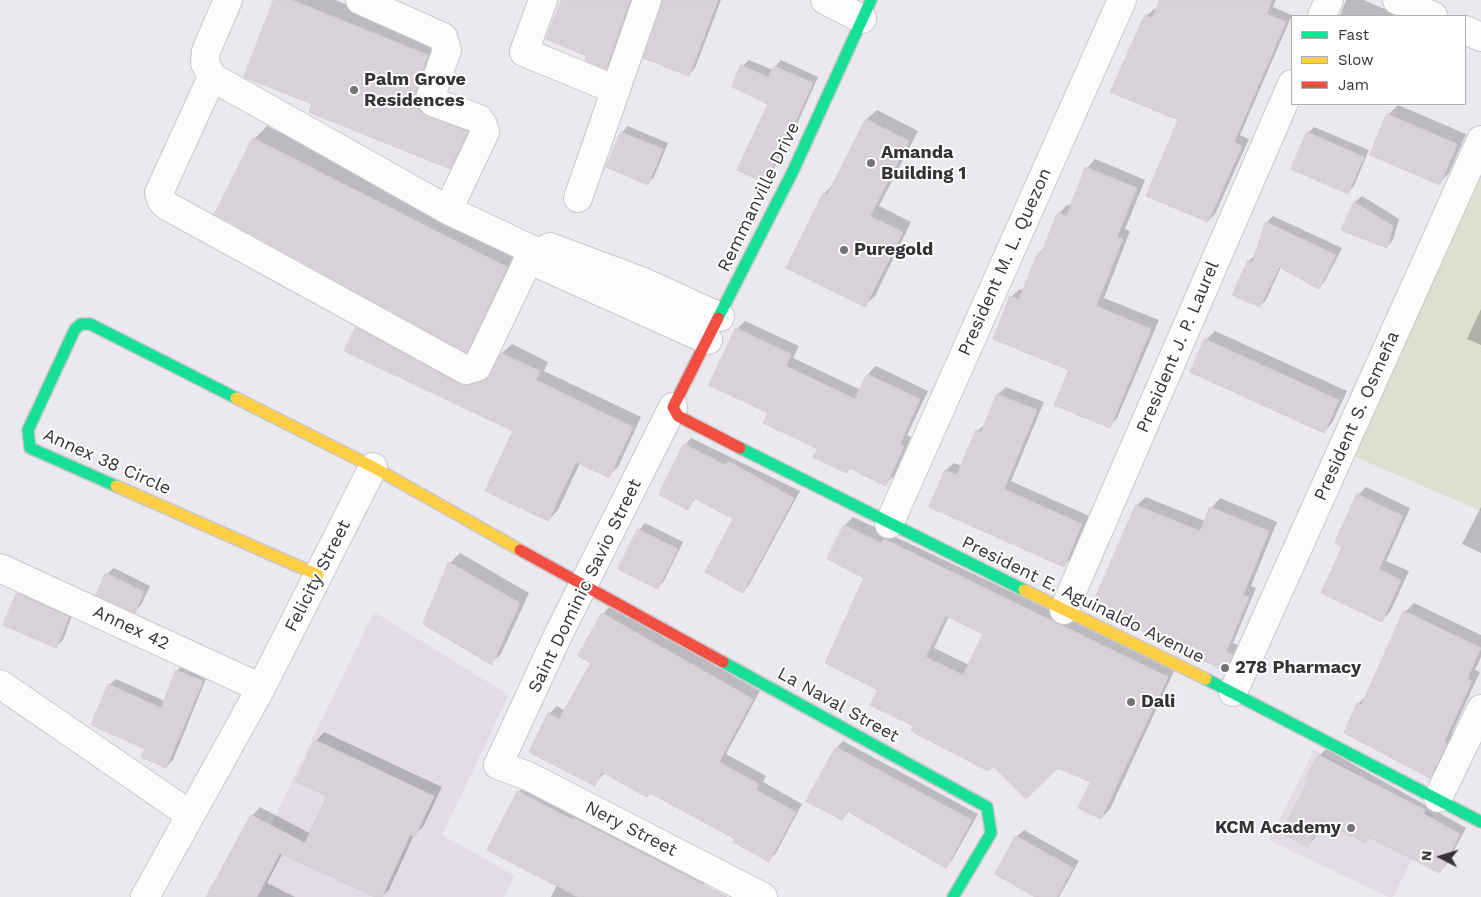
<!DOCTYPE html>
<meta charset="utf-8">
<style>
body{margin:0}
#map{position:relative;width:1481px;height:897px;overflow:hidden;background:#ebe9ee;font-family:"Work Sans",sans-serif}
canvas{display:block}
.legend{position:absolute;left:1291px;top:15px;width:175px;height:90px;box-sizing:border-box;background:#fff;border:1px solid #aeadaf;margin:0;padding:6px 9px;list-style:none;font-size:15px;color:#353337}
.legend li{display:flex;align-items:center;gap:10px;height:25px}
.legend b{width:25px;border:1px solid #aeadaf}
.north{position:absolute;left:1416px;top:832px;width:50px;height:50px;-webkit-text-stroke:4px #fff;paint-order:stroke;rotate:275deg;font-size:14px;font-weight:700;line-height:20px;text-align:center;color:#353337}
.north::after{content:'';display:block;margin:auto;width:18px;height:22px;background:#353337;clip-path:polygon(50% 0,100% 100%,50% 72%,0 100%)}
</style>
<div id="map">
<canvas width="1481" height="897"></canvas>
<ul class="legend">
<li><b style="height:6px;background:#16e098"></b>Fast</li>
<li><b style="height:6px;background:#ffcf43"></b>Slow</li>
<li><b style="height:6px;background:#f24e42"></b>Jam</li>
</ul>
<div class="north">N</div>
</div>
<script>
const ctx = document.querySelector('canvas').getContext('2d');
ctx.lineJoin = 'round';
function paint(path, color) {
  ctx.fillStyle = color;
  ctx.fill(path, 'evenodd');
}
function trace(path, color, width, dash) {
  ctx.strokeStyle = color;
  ctx.lineWidth = width;
  ctx.lineCap = dash ? 'butt' : 'round';
  ctx.setLineDash(dash || []);
  ctx.stroke(path);
}
function write(font, color, halo, rows, align = 'center') {
  ctx.font = font + ' "Work Sans",sans-serif';
  ctx.lineWidth = 4;
  ctx.setLineDash([]);
  ctx.textBaseline = 'middle';
  ctx.strokeStyle = halo;
  ctx.fillStyle = color;
  for (const [text, x, y, turn = 0] of rows) {
    ctx.save();
    ctx.translate(x, y);
    ctx.rotate((+turn || 0) * Math.PI / 180);
    ctx.textAlign = isNaN(turn) ? turn : align;
    if (halo) ctx.strokeText(text, 0, 0);
    ctx.fillText(text, 0, 0);
    ctx.restore();
  }
}
const built = new Path2D(`
 M374 612 509 695 442 835 515 876 504 897H236Z
 M1314 750 1434 815 1393 897H1388L1269 840Z`);
const green = new Path2D(`
 M1481 173V511L1351 455Z`);
const shadow = new Path2D(`
 M276 0H335L440 43 428 86 480 119 463 154 450 167 314 104Z
 M563 0H634L612 61 606 68 588 55Z
 M663 0H721L695 68 688 75Z
 M1161 0H1276L1273 7 1292 15 1240 135 1249 139 1215 214 1208 221 1180 119 1146 16 1154 9 1157 10Z
 M1346 0H1364L1401 16H1340Z
 M749 60 773 70 781 60 818 77 798 122 794 127 771 175 764 181 770 103 742 66Z
 M1398 105 1466 134 1449 173 1439 183 1388 115Z
 M877 110 918 131 879 206 911 222 875 296 865 305 824 194 834 183 867 119Z
 M267 126 519 254 479 338 466 351 254 139Z
 M628 126 668 143 654 177 648 183 608 166 622 132Z
 M1314 127 1369 150 1354 186 1348 192 1308 133Z
 M1095 159 1145 180 1125 229 1130 231 1104 298 1159 320 1117 418 1109 426 1070 369 1011 297 1020 289 1024 290 1039 253 1045 247 1059 213 1067 205 1071 206 1087 168Z
 M1362 196 1399 219 1393 240 1387 247 1343 229 1355 202Z
 M1273 216 1342 248 1325 281 1319 288 1281 267 1266 300 1260 306 1249 261 1256 254 1267 222Z
 M1481 309V345L1467 339Z
 M366 319 480 376 492 372 502 353 512 344 548 362 544 371 641 417 618 467 608 476 580 463 558 510 548 520 515 430 357 328Z
 M745 321 799 346 793 358 861 390 868 374 876 366 928 391 907 435 911 437 894 476 885 484 850 467 846 471 819 448 769 413 737 329Z
 M1215 331 1347 391 1332 423 1324 432 1206 340Z
 M1006 387 1044 402 1011 481 1089 516 1071 558 1063 566 931 506 946 470 954 463 962 466 977 431 986 424 998 394Z
 M691 438 800 491 749 585 743 592 735 518 697 497 688 508 685 445Z
 M1366 487 1410 508 1386 561 1409 571 1390 612 1382 620 1344 546 1358 495Z
 M1146 497 1205 521 1212 507 1220 498 1277 522 1251 586 1256 588 1233 643 1240 646 1234 661 1225 669 1093 605 1137 505Z
 M1481 507V553L1462 544Z
 M853 517 1175 669 1110 809 1101 818 1093 781 1058 767 993 764 914 726 880 689 866 577 845 525ZM949 616 985 633 969 665 934 648Z
 M645 523 683 542 664 581 658 587 639 530Z
 M460 553 529 593 501 654 491 663 450 563Z
 M114 568 150 586 141 605 134 611 107 574Z
 M24 587 74 610 63 640 56 646 18 594Z
 M1414 603 1481 635V657L1475 670 1480 672 1452 733 1455 735 1439 767 1430 776 1358 704 1366 696 1405 612Z
 M610 606 760 691 726 754 766 776 763 782 802 804 776 853 768 861 737 838 651 792 605 772 595 784 549 714 557 706 565 711 593 663 603 614Z
 M183 664 208 674 173 760 166 767 147 748 109 685 116 679 165 701 177 671Z
 M324 732 442 787 423 827 414 835 389 890 381 897H378L283 853 267 883 295 897H208L252 816 260 807 311 834 329 796 316 741Z
 M843 741 978 814 952 860 946 867 849 811 842 819 808 800 837 747Z
 M1326 749 1466 828 1446 865 1440 871 1370 837 1365 841 1324 820 1314 839 1307 846 1311 779 1308 778 1320 755Z
 M526 784 708 876 697 897H551L557 885 519 792Z
 M1024 830 1079 861 1059 897H1038L996 874 1017 836Z`);
const building = new Path2D(`
 M274 0H292L428 55 416 90V99L421 112 468 132 450 169 309 112 312 104 244 77Z
 M562 0H630L606 69 585 60 586 56 546 39Z
 M662 0H718L689 76 643 58Z
 M1160 0H1272L1267 14 1286 22 1234 142 1242 146 1208 222 1146 196 1178 120 1110 92 1145 15 1152 18Z
 M741 65 768 77 774 66 813 83 792 130 790 129 765 183 737 170 768 104 732 87Z
 M1387 114 1457 144 1440 185 1370 155Z
 M866 119 909 141 870 216 903 232 865 307 786 268 823 193 827 195Z
 M621 132 663 149 648 185 606 167Z
 M1307 132 1364 157 1348 194 1291 169Z
 M253 138 507 267 467 353 215 214Z
 M1086 167 1137 188 1117 237 1123 239 1096 306 1151 329 1110 428 1054 405 1069 370 993 339 1010 296 1019 299 1038 253 1041 254 1058 212 1066 216Z
 M1354 202 1393 226 1387 248 1341 230Z
 M1266 222 1336 255 1319 289 1279 267 1260 307 1232 295 1248 260 1252 262Z
 M356 327 459 384 470 385 487 379 501 353 540 371 536 380 633 427 609 478 576 462 548 521 485 491 513 431 344 351Z
 M736 328 791 354 786 366 855 399 867 374 920 399 900 444 904 446 886 486 849 468 847 473 813 457 818 449 763 423 768 413 709 385Z
 M1205 339 1339 400 1324 433 1190 372Z
 M997 394 1037 410 1004 489 1082 524 1064 567 929 507 945 470 957 475 976 430 981 432Z
 M684 444 726 465 728 461 794 498 743 593 705 572 733 519 694 498 688 510 659 495Z
 M1357 494 1403 516 1379 569 1401 580 1382 622 1321 593 1342 547 1335 543Z
 M1136 505 1200 531 1210 507 1269 531 1243 595 1249 597 1226 652 1233 655 1225 671 1092 606Z
 M844 525 881 543 884 539 1168 677 1101 819 1078 808 1091 782 1058 768 1026 799 993 766 988 771 911 731 913 726 870 705 878 690 825 663 864 578 827 559ZM946 616 983 634 963 675 926 657Z
 M638 529 678 549 658 589 618 569Z
 M449 562 520 603 492 665 423 624Z
 M106 573 144 592 135 613 96 595Z
 M17 593 69 617 56 648 3 625Z
 M1404 611 1481 648 1467 679 1472 681 1444 742 1447 744 1430 778 1344 733 1357 703 1361 705Z
 M602 613 753 699 719 762 759 784 756 790 796 812 769 862 733 842 735 839 650 793 647 797 602 772 595 786 529 752 548 713 559 719 591 663 578 656Z
 M176 670 203 681 166 768 141 757 145 749 91 725 108 684 161 708Z
 M315 740 434 796 415 837 410 835 382 897H375L280 853 257 897H206L251 815 305 843 327 796 296 782Z
 M836 747 972 820 946 868 847 811 842 820 806 801Z
 M1319 755 1425 810 1424 814 1460 834 1440 873 1368 837 1365 843 1322 820 1308 847 1281 833 1309 780 1306 778Z
 M518 791 573 820 574 818 727 897H578L487 850Z
 M1016 836 1073 868 1057 897H1035L995 874Z`);
const street = new Path2D(`
 M228 0 206 51 205 63 212 77 159 193 162 201 167 206 466 370 477 367 533 250
 M360 0 443 37 447 50 431 95 433 102 479 119 483 125 485 132 448 210
 M543 0 524 52 616 90
 M825 0 862 19
 M1397 0 1433 16
 M1322 16 1329 0
 M1465 30 1481 37
 M212 77 448 210 539 253
 M578 198 647 0
 M708 340 541 265 539 253 550 247 641 281 720 317
 M673 407 559 633 498 765 528 776 763 897
 M889 524 1122 0
 M0 568 261 688
 M1064 610 1292 84
 M0 684 189 814
 M1233 692 1481 140
 M1438 798 1481 709
 M145 897 261 688 373 467`);
const fast = new Path2D(`
 M718 318 793 171 871 0
 M740 448 1024 590
 M116 486 30 448 28 430 75 329 81 324H90L236 398
 M723 662 987 807 991 833 953 897
 M1206 679 1481 822`);
const slow = new Path2D(`
 M236 398 373 467 520 550
 M116 486 318 575
 M1024 590 1206 679`);
const jam = new Path2D(`
 M718 318 673 407 678 416 740 448
 M520 550 723 662`);
const markers = [
 [354,90,5,"#757377"],
 [871,163,5,"#757377"],
 [844,250,5,"#757377"],
 [1225,668,5,"#757377"],
 [1131,702,5,"#757377"],
 [1351,828,5,"#757377"]
];
const poiNames = [
 ["Palm Grove",364,80],
 ["Residences",364,101],
 ["Amanda",881,153],
 ["Building 1",881,174],
 ["Puregold",854,250],
 ["278 Pharmacy",1235,668],
 ["Dali",1141,702],
 ["KCM Academy",1341,828,"right"]
];
const streetNames = [
 ["Remmanville Drive",759,197,-64],
 ["President M. L. Quezon",1005,262,-66],
 ["President J. P. Laurel",1178,347,-67],
 ["President S. Osmeña",1357,416,-66],
 ["Annex 38 Circle",107,462,24],
 ["Felicity Street",318,576,-63],
 ["Saint Dominic Savio Street",585,586,-64],
 ["President E. Aguinaldo Avenue",1083,600,26],
 ["Annex 42",131,628,25],
 ["La Naval Street",838,705,29],
 ["Nery Street",631,829,27]
];
paint(built, '#e1dce8');
paint(green, '#dddfd0');
paint(shadow, '#0003');
paint(building, '#d8d1d7');
trace(building, '#d1ced2', 1);
trace(street, '#c9c7cb', 30);
trace(fast, '#c9c7cb', 14);
trace(slow, '#c9c7cb', 14);
trace(jam, '#c9c7cb', 14);
trace(street, '#fcfcfc', 28);
trace(fast, '#16e098', 11);
trace(slow, '#ffcf43', 11);
trace(jam, '#f24e42', 11);
for (const [x, y, r, color] of markers) {
  const dot = new Path2D();
  dot.arc(x, y, r, 0, 2 * Math.PI);
  ctx.fillStyle = color;
  ctx.fill(dot);
  trace(dot, '#fff', 2);
}
write('bold 18px', '#353337', '#fff', poiNames, 'left');
write('18px', '#353337', '#fff', streetNames);
</script>
